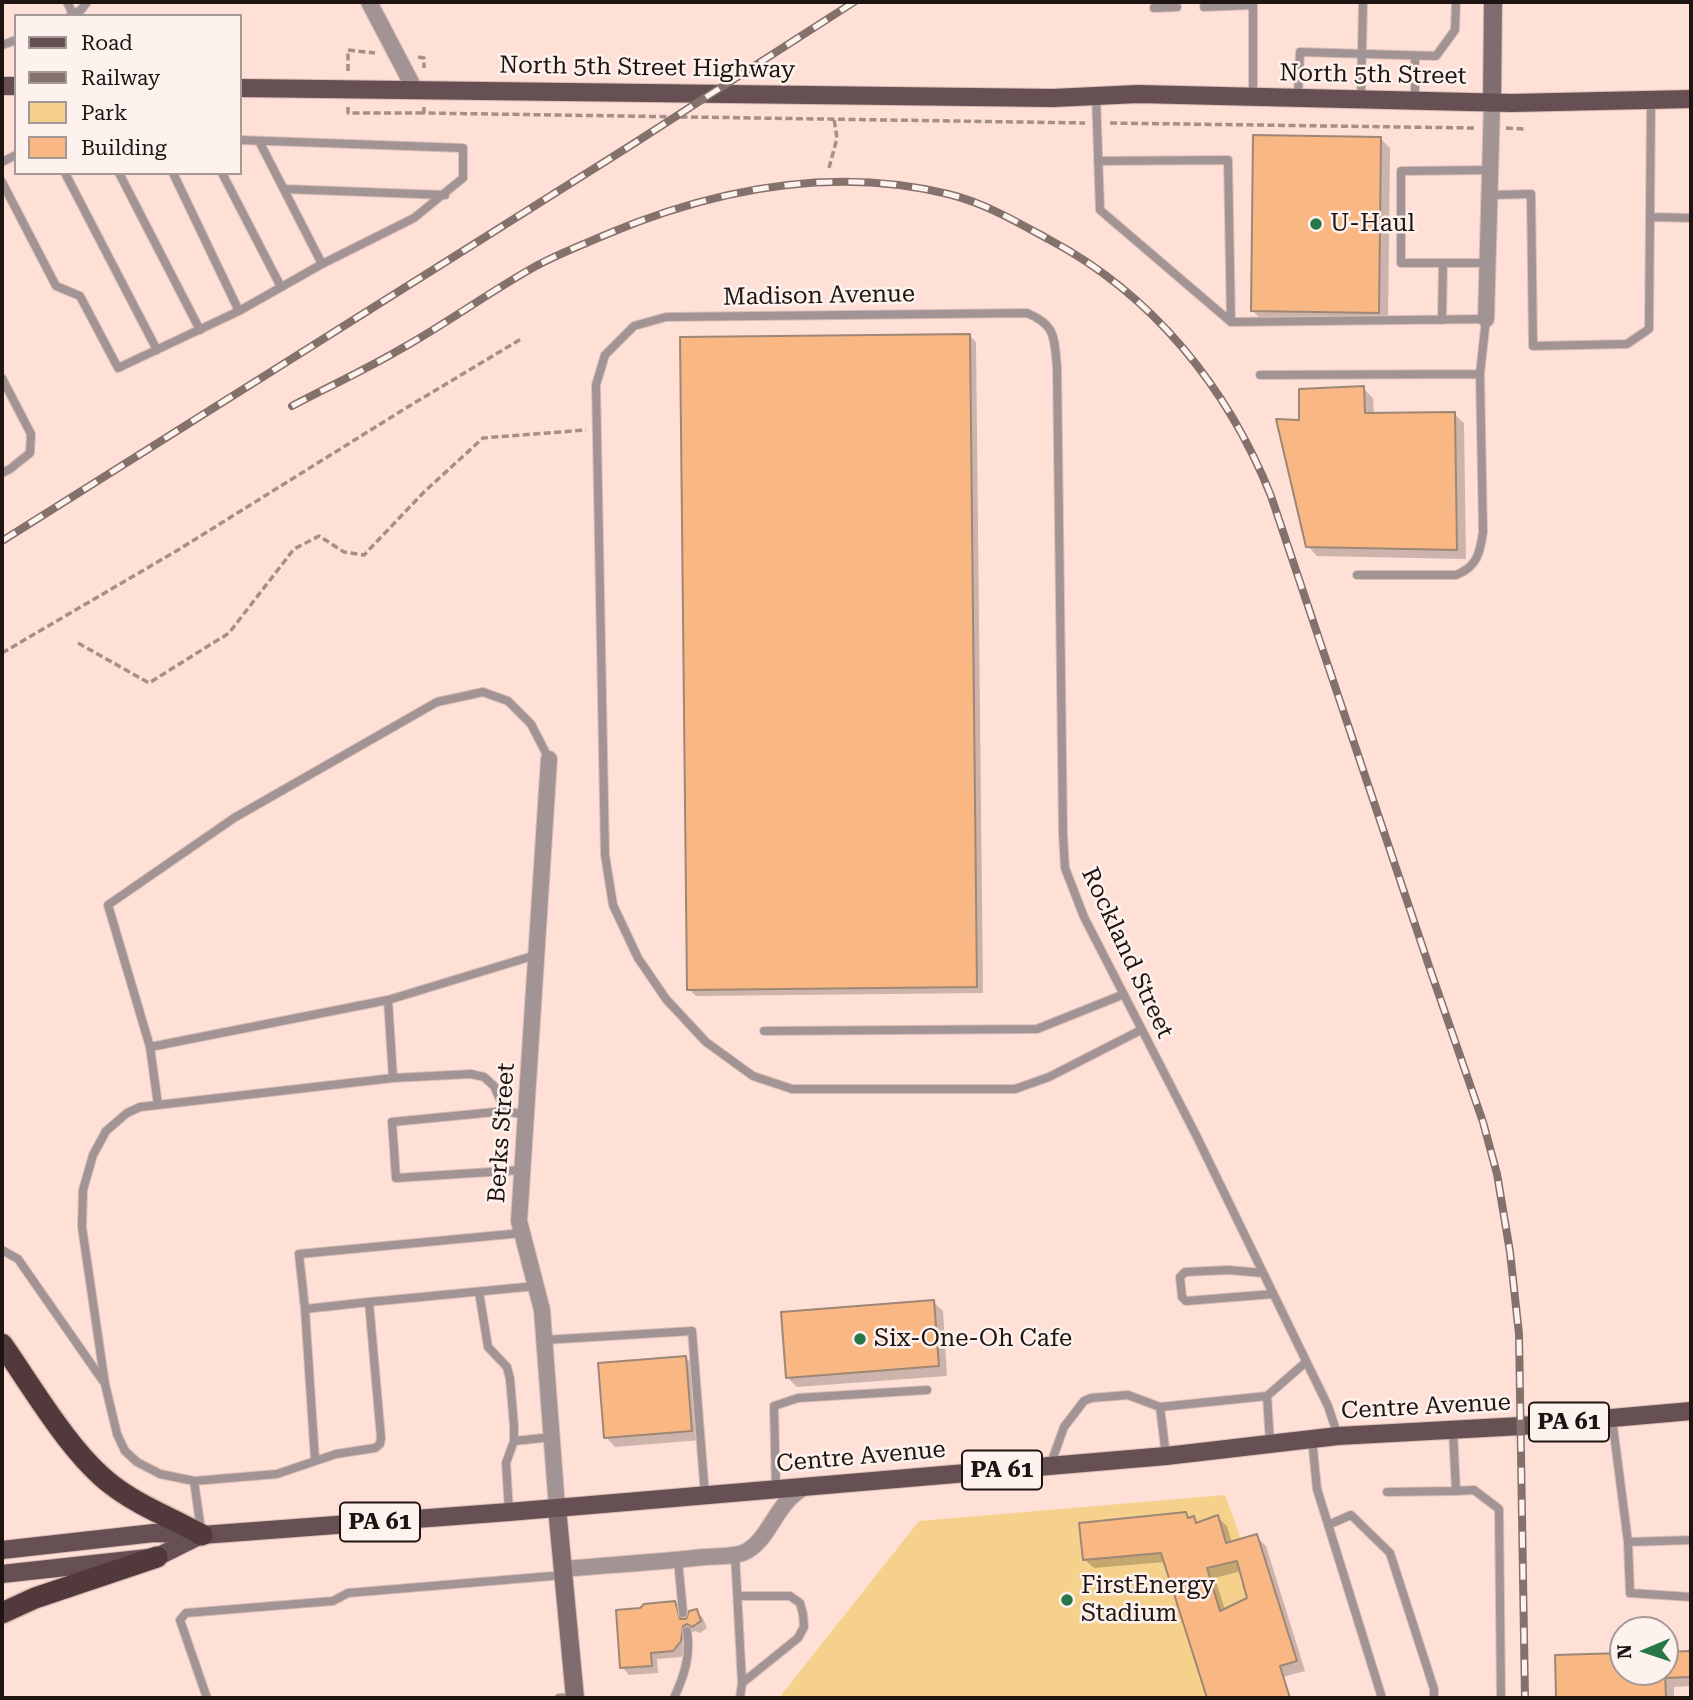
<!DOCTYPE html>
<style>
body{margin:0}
#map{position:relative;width:1693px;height:1700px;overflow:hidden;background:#ffe0d7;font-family:"Roboto Serif",serif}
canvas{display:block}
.frame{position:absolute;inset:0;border:4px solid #1e1411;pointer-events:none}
.legend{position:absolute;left:14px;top:14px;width:228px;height:161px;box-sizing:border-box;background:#fef2ee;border:2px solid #a49996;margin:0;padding:9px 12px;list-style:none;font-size:21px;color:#1e1411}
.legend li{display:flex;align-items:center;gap:14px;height:35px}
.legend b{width:35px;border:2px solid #a49996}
.north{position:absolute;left:1609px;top:1616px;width:70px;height:70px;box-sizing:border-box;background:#fef2ee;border:2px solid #a49996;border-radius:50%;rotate:268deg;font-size:19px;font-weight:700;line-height:28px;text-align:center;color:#1e1411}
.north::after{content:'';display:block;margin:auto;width:24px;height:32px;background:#277849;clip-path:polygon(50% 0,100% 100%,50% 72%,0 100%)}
</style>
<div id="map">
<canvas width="1693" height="1700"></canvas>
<div class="frame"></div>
<ul class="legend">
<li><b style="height:9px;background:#675053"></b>Road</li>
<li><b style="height:9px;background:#84716b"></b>Railway</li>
<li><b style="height:19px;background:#f6d18b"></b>Park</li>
<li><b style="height:19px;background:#f9b783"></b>Building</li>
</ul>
<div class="north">N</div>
</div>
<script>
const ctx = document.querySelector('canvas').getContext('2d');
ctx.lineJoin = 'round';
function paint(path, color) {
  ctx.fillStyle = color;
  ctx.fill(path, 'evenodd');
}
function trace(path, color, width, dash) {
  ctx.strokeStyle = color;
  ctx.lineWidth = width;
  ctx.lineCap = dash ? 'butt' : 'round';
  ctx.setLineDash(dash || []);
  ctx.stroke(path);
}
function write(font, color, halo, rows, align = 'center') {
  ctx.font = font + ' "Roboto Serif",serif';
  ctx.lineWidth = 5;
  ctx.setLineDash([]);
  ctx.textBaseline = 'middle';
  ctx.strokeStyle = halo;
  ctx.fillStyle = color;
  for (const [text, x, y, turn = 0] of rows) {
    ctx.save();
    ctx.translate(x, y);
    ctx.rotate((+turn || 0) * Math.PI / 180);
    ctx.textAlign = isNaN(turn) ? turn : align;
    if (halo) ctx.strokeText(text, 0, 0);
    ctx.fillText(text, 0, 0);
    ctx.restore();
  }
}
const green = new Path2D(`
 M1225 1495 1241 1539 1257 1534 1297 1661 1280 1666 1290 1698H782V1694L919 1521Z`);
const shadow = new Path2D(`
 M1380 138 1390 148 1388 322 1262 320 1253 311Z
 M969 335 976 342 983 993 696 996 689 989Z
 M1363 388 1373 398 1374 415 1454 414 1464 423 1466 559 1317 556 1308 546 1301 421Z
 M933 1302 943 1311 947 1376 797 1387 788 1378Z
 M685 1357 695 1367 701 1440 615 1447 606 1437Z
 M1185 1514 1199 1523 1217 1517 1227 1526 1232 1543 1256 1536 1266 1546 1305 1671 1279 1678 1234 1639 1252 1698H1208L1165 1562 1094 1568 1084 1559ZM1242 1571 1250 1599 1225 1610 1215 1578Z
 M674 1603 681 1610 684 1620H687L696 1611 703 1618 707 1628 700 1633 695 1631 689 1633 688 1648 681 1657 657 1659 658 1673 629 1675 622 1667Z
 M1691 1653V1686L1674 1687V1698H1558L1557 1657 1623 1655V1672H1665V1654Z`);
const building = new Path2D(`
 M1253 135 1381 137 1379 313 1251 311Z
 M970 334 977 987 687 990 680 337Z
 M1364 386 1365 413 1455 412 1457 550 1306 547 1276 419 1299 420V389Z
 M934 1300 939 1366 786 1378 781 1312Z
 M686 1356 692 1431 604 1438 598 1363Z
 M1186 1512 1188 1518 1194 1516 1196 1523 1218 1515 1226 1543 1257 1534 1297 1661 1280 1666 1290 1698H1207L1161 1553 1083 1560 1079 1523ZM1237 1561 1247 1598 1220 1611 1207 1568Z
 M675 1601 680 1619H686L689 1611 697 1609 701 1621 692 1627 687 1624 683 1626 681 1641 673 1651 651 1653 652 1666 620 1668 616 1610 640 1608 644 1604Z
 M1691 1651V1677L1665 1678V1652Z
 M1623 1653V1672H1665L1666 1697 1556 1698 1555 1655Z`);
const path = new Path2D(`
 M418 57 424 58V68
 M348 71V50L375 53
 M348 107V113H424
 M424 107V113L1085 123
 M1110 123 1474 128
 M1506 128 1524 129
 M829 168 837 138 834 119
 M78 643 149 683 229 633 294 549 319 536 344 552 364 555 424 492 483 438 586 430
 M2 653 178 550 406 408 521 339`);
const lane = new Path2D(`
 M67 2 73 14
 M1204 7 1253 5
 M1154 8 1177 7
 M70 16 81 10 87 2
 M2 45 16 40
 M1096 96 1100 210 1231 322 1228 160 1098 161
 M1253 97V2
 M1298 98 1300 52 1436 56 1455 30 1456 2
 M1361 99 1363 2
 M1415 101V56
 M259 141 322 264
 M2 162 16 155
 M65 173 157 350
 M119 173 200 330
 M173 173 239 311
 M222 173 281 287
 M2 182 56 286 80 296 118 368 239 311 322 264 414 218 463 178V148L240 140
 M284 189 445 195
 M1490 195 1531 194 1533 346 1627 344 1649 329 1651 100
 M1652 217 1691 218
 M1488 263H1401V171L1491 170
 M1442 320 1443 263
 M1231 322 1486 319 1480 374 1483 532C1480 553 1477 567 1456 575H1357
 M1260 375 1480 374
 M2 378 31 434 30 453 10 469 2 473
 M536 955 388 1000 150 1047 108 905 234 818 437 702 483 692 508 701 531 724 549 759
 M388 1000 393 1078
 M1141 1030 1049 1077 1015 1089H792L753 1076 706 1042 666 999 638 958 613 905 605 855 596 385 605 355 634 326 666 317 1027 313C1056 325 1054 337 1057 367L1063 834 1065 868 1084 917 1196 1135 1328 1406 1338 1436
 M764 1031 1037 1029 1122 995
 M150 1047 158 1105
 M505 1111 392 1122 396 1178 522 1170
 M2 1250 18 1259 103 1381
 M1263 1273 1228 1270 1185 1272 1180 1277 1182 1297 1186 1301 1273 1294
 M479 1292 488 1347 507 1367 510 1379 514 1426V1441L506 1463 509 1512
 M369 1302 536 1286
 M305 1309 299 1254 522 1233
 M544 1340 692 1331 705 1495
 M1612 1418 1628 1542 1691 1540
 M1312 1439 1317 1489 1382 1698
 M514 1441 552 1437
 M1270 1443 1267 1396 1306 1362
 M1166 1456 1160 1407 1267 1396
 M315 1460 305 1309 369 1302 381 1438 380 1444 375 1448 336 1454 277 1474 194 1481 160 1474 137 1462 125 1451 117 1434 105 1384 82 1227 83 1190 93 1155 106 1131 127 1113 140 1107 393 1078 471 1074 484 1077 494 1086 505 1111 526 1115
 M1050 1466 1064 1427 1084 1401 1091 1398 1128 1395 1160 1407
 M194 1481 201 1530
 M776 1489 774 1406 798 1398 927 1390
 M1456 1491 1474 1490 1499 1509 1501 1698
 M1387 1492 1456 1491 1453 1430
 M1328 1525 1351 1515 1390 1553 1434 1689V1698
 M1628 1542 1630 1593 1691 1597
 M735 1554 742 1683 740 1698
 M678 1560 683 1613
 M738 1596H790L800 1603 803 1614 804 1627 798 1638 742 1683
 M207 1698 180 1620 186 1613 333 1601 348 1593 564 1575
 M559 1698 575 1697
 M674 1698C684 1676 691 1656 687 1631`);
const street = new Path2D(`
 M369 2 415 90
 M1486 319 1492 103
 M549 759 519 1221 542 1310 557 1508
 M563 1569C610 1565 658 1562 705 1557 717 1556 737 1557 747 1551 772 1536 775 1503 805 1487`);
const secondary = new Path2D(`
 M1492 103 1493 2
 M557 1508 575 1698`);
const primary = new Path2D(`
 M2 86H16
 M240 88 1053 98 1138 94 1511 103 1691 99
 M2 1550 154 1533 202 1535 509 1512 1166 1456 1338 1436 1521 1426 1691 1411
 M2 1574 157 1557 199 1536`);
const highway = new Path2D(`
 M2 1344C33 1388 70 1453 112 1485 139 1506 172 1518 202 1535
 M2 1613 35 1598 157 1557`);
const rail = new Path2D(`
 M292 406C330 386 369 368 406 346 450 321 491 291 536 266 558 254 582 245 605 235 714 189 832 166 948 194 985 203 1017 222 1050 240 1153 295 1228 388 1271 496L1431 972 1483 1122 1497 1174 1510 1252 1519 1334 1525 1698
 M2 541 633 144 854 2`);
const markers = [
 [1316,224,7,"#277849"],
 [860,1339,7,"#277849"],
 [1067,1600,7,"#277849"]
];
const shields = [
 [1569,1422,80],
 [1002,1470,80],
 [380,1522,80]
];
const shieldNames = [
 ["PA 61",1569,1422],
 ["PA 61",1002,1470],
 ["PA 61",380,1522]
];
const streetNames = [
 ["North 5th Street Highway",647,68,1],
 ["North 5th Street",1373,75,1],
 ["Madison Avenue",819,296,-1],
 ["Rockland Street",1127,953,65],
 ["Berks Street",502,1133,-86],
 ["Centre Avenue",1426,1407,-3],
 ["Centre Avenue",861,1457,-5]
];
const poiNames = [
 ["U-Haul",1330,224],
 ["Six-One-Oh Cafe",874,1339],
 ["FirstEnergy",1081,1586],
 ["Stadium",1081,1614]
];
paint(green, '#f6d18b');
paint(shadow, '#0003');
paint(building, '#f9b783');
trace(building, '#9d8776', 2);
trace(lane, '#dbbfb7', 10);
trace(street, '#dbbfb7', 18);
trace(secondary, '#dbbfb7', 20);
trace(primary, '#dbbfb7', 20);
trace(highway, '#dbbfb7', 24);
trace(path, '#a58f88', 3.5, [7, 3.5]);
trace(lane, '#a29495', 8);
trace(street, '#a29495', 16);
trace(secondary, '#806c6e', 18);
trace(primary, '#675053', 18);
trace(highway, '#52393c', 21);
trace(rail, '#84716b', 8);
trace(rail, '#fef2ee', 5, [16]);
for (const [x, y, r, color] of markers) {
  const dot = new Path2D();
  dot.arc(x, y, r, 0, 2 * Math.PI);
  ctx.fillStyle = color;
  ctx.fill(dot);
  trace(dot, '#fef2ee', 2.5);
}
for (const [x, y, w] of shields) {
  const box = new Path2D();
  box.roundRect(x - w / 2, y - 19.5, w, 39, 5);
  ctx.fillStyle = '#fef2ee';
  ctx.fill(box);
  trace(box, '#1e1411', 2);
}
write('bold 23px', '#1e1411', null, shieldNames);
write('24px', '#1e1411', '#fef2ee', streetNames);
write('24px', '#1e1411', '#fef2ee', poiNames, 'left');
</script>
